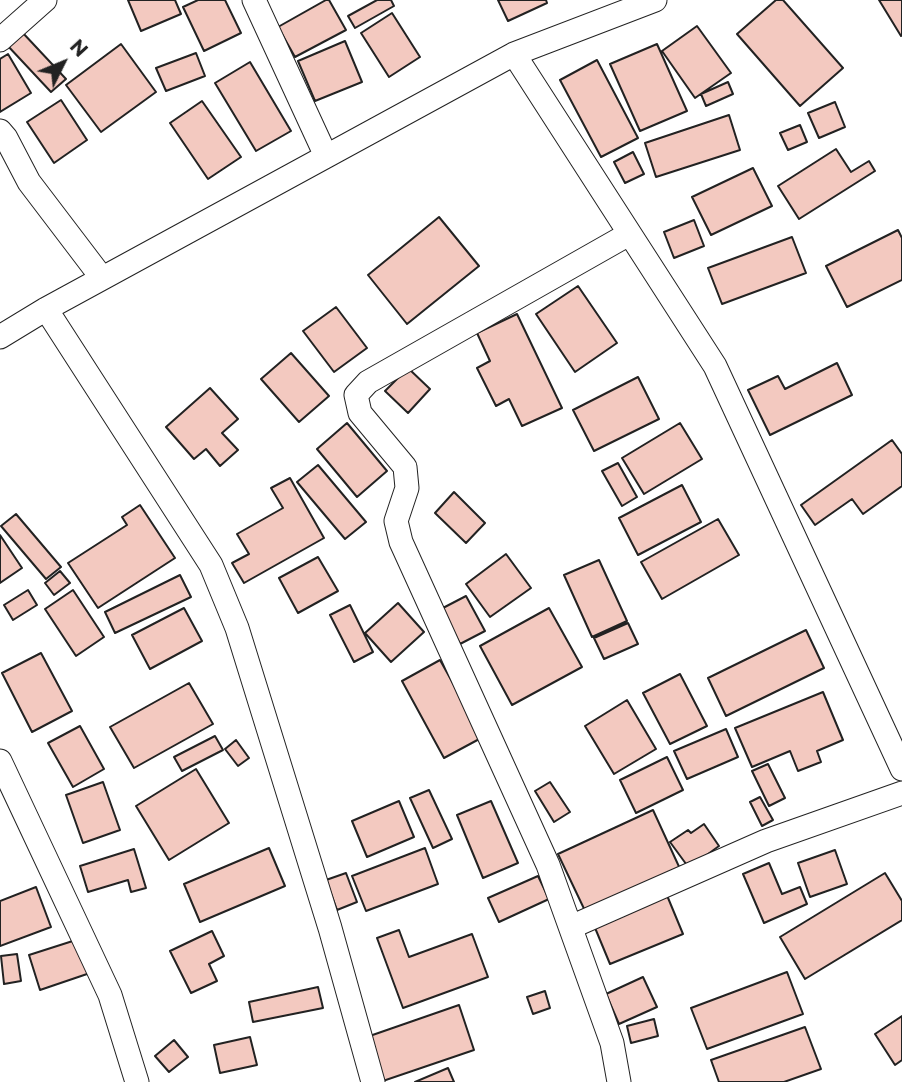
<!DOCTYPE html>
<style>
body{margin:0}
#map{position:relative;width:902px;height:1082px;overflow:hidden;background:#fff;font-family:Montserrat,sans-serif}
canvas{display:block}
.north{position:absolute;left:28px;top:28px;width:70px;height:70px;-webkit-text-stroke:5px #fff;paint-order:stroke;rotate:47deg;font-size:19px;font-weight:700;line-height:28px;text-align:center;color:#222}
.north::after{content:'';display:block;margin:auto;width:24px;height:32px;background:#222;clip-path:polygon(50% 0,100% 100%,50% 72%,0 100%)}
</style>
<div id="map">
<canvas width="902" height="1082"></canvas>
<div class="north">N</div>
</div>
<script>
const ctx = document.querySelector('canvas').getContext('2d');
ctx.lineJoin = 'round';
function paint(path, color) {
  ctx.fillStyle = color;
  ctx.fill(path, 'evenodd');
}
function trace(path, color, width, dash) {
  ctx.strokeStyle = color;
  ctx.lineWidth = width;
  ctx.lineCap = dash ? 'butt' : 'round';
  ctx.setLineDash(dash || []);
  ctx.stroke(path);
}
const building = new Path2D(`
 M128 0H175L181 14 141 31Z
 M198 0H225L241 33 204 51 183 7Z
 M326 0H329L346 30 295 57 278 27Z
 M377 0H391L394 6 355 28 348 16Z
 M498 0H546L547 3 508 21Z
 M776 0H783L843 68 800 106 737 34Z
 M879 0H902V35L901 36Z
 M392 13 420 57 389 77 361 33Z
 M697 26 731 73 695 98 662 51Z
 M22 32 66 79 51 92 7 45Z
 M345 41 362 82 315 101 298 61Z
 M121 44 156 92 101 132 66 85Z
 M657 44 687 111 640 131 610 64Z
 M196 53 205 76 166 91 156 68Z
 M8 54 31 93 0 112V59Z
 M597 60 638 138 601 157 560 80Z
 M250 62 291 131 256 151 215 83Z
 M728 82 733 94 706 106 701 94Z
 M61 100 87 140 54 163 27 122Z
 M202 101 241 157 208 179 170 123Z
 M835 102 845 127 819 138 808 113Z
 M729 115 740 150 656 177 645 143Z
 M800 125 807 142 788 150 780 133Z
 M836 149 851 172 869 161 875 171 799 219 778 186Z
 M633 152 644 174 625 183 614 162Z
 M753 168 772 206 711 235 692 197Z
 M439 217 479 266 407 324 368 275Z
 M694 220 704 246 674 258 664 232Z
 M898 230 902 238V280L847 307 826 266Z
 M792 237 806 273 722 304 708 268Z
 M578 286 617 343 575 372 536 314Z
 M336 307 367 348 334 372 303 331Z
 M517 314 562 408 522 426 509 399 496 406 477 368 490 361 477 333Z
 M291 353 329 396 299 422 261 379Z
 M837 363 852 395 770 435 748 390 778 376 785 389Z
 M408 368 430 389 408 413 385 391Z
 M638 377 659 419 594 451 573 410Z
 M210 388 238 419 222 433 238 450 220 466 206 449 194 459 166 427Z
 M347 423 387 471 357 497 317 449Z
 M680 423 702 459 644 494 622 458Z
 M892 440 902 454V486L863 514 852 499 815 525 801 505Z
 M618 463 637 497 622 506 602 471Z
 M318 465 366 522 345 539 297 482Z
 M290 478 324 538 244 583 232 563 249 554 237 534 283 508 271 488Z
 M682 485 701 522 638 555 619 518Z
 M454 492 485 523 466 543 435 513Z
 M140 505 175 558 98 608 68 563 127 525 122 517Z
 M16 514 61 567 46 579 1 526Z
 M718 519 739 555 662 599 641 562Z
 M0 535 22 568 0 583Z
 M506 554 531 588 490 617 466 584Z
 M318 557 338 591 298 613 279 578Z
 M599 560 627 621 592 637 564 575Z
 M60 571 70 583 54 595 45 583Z
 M180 575 191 597 115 633 105 612Z
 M28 590 37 605 13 620 4 605Z
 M73 590 104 637 76 656 45 609Z
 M466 596 485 631 460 644 441 609Z
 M398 603 424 632 391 662 365 633Z
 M350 605 373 652 354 662 330 615Z
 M184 608 202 641 150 669 132 635Z
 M549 608 582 667 512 705 480 646Z
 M628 623 638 644 604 659 594 638Z
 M806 630 824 668 726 716 708 678Z
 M41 653 72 711 32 732 2 673Z
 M440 660 483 737 444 758 402 681Z
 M680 674 707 726 670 744 643 693Z
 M189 683 213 724 134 768 110 727Z
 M823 692 843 740 817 751 821 762 798 771 790 751 752 767 735 728Z
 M627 700 656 749 614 774 585 726Z
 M80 726 104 769 73 787 48 743Z
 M726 729 738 757 687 779 674 751Z
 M215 736 223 750 182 771 174 757Z
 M236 740 249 758 238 766 225 749Z
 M667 757 683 790 636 813 620 780Z
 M768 764 785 798 769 806 752 771Z
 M196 769 229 823 169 860 136 806Z
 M103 782 120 830 83 843 66 795Z
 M550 782 570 812 554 822 535 791Z
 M429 790 452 839 433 848 410 798Z
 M760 797 773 820 762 826 750 802Z
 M399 801 414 837 367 857 352 821Z
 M491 801 518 863 483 878 457 815Z
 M653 810 681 871 587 915 558 854Z
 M704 824 719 846 689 868 670 842 688 830 691 833Z
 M269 848 285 886 200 922 184 884Z
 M425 848 438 884 366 911 352 876Z
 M134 849 146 888 131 892 128 880 88 892 80 866Z
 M835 850 847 884 810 897 798 863Z
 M769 863 782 894 800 887 807 904 764 923 743 874Z
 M346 873 357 902 337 910 326 880Z
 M885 873 902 901V920L805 979 780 937Z
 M538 876 549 899 499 922 488 898Z
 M36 887 51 927 0 946V901Z
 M666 893 683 934 610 964 593 923Z
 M399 930 409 957 472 934 488 977 403 1008 377 938Z
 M212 931 224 956 209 964 217 981 191 993 170 951Z
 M79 939 90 973 40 990 29 955Z
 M17 954 21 981 4 984 1 956Z
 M787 972 803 1014 707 1049 691 1008Z
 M643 977 657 1007 619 1024 606 994Z
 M318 987 323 1008 253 1022 249 1002Z
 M545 991 550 1008 533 1014 527 997Z
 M459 1005 474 1050 380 1082 361 1039Z
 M902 1016V1060L895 1065 875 1034Z
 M654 1019 658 1036 631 1043 627 1026Z
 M805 1027 821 1069 784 1082H719L711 1060Z
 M250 1037 257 1065 220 1073 214 1045Z
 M174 1040 188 1057 169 1072 155 1056Z
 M448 1068 454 1082H415Z`);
const minor = new Path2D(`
 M254 0 326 156
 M0 40 45 0
 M514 54 715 366 902 769
 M0 131 6 138 29 182 102 278
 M46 309 211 565 237 628 330 928 373 1082
 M0 337 46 309 514 54 655 0
 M0 761 110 995 137 1082
 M571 927 766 841 902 793
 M619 1082 612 1043 548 865 401 542 396 521 407 488 405 467 360 413 356 395 368 382 629 234`);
paint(building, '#f3c9c0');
trace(building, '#222', 2);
trace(minor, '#222', 25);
trace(minor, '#fff', 23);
</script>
